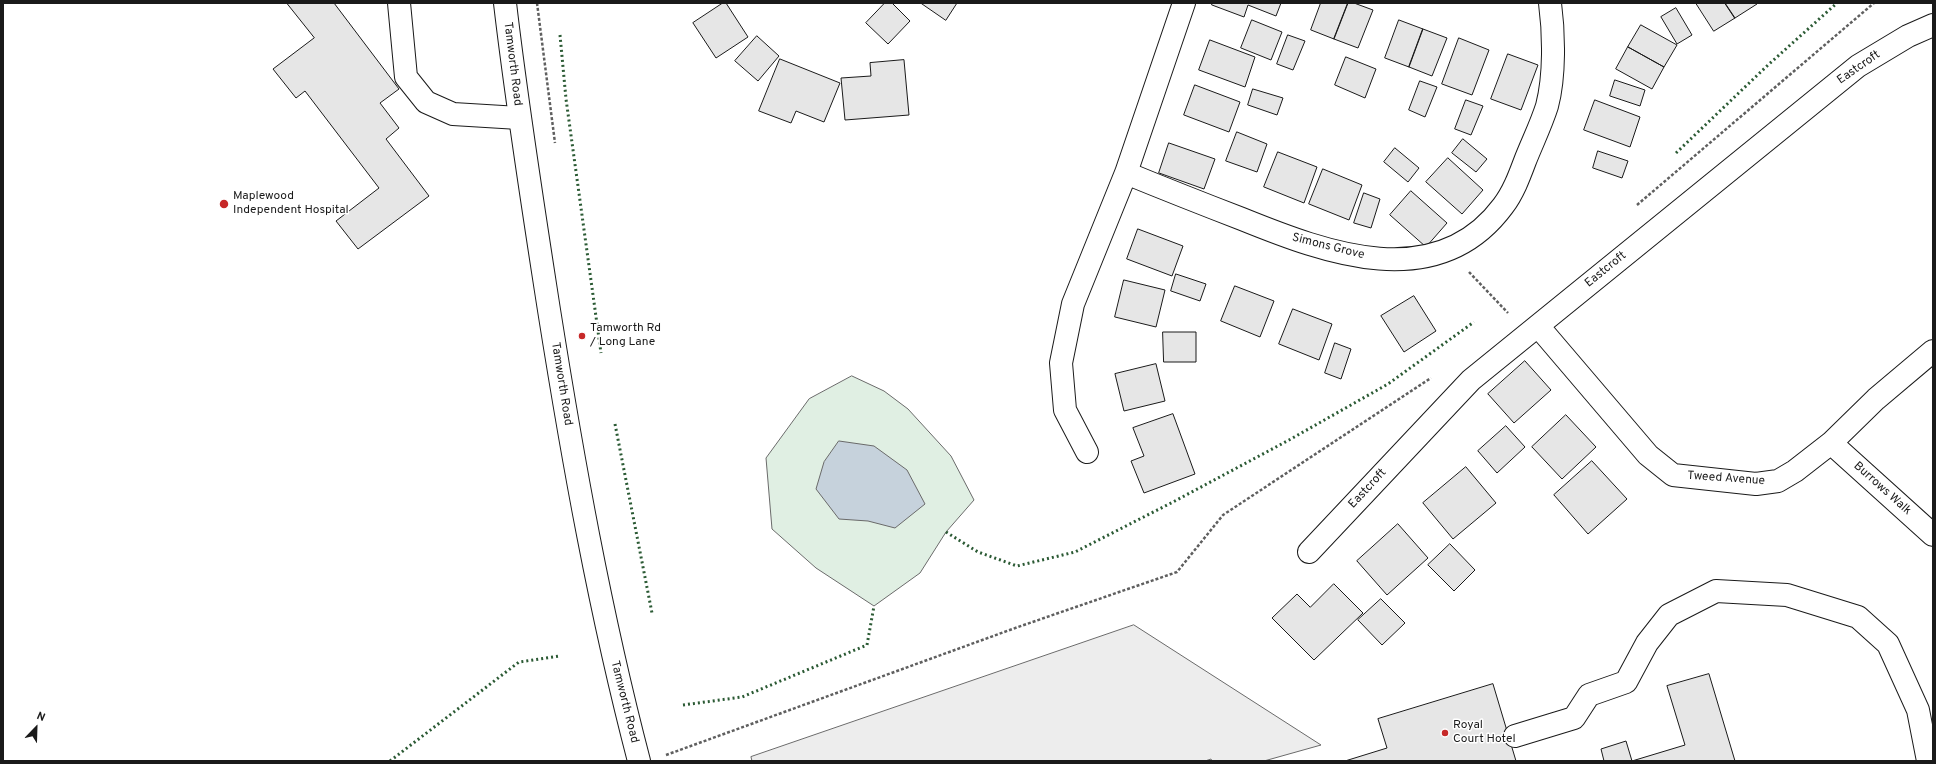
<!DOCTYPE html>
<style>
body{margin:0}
#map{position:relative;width:1936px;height:764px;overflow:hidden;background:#fff;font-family:Overpass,sans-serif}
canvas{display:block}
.frame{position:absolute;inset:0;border:4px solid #1a1a1a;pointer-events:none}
.north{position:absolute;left:16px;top:708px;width:40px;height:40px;-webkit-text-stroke:3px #fff;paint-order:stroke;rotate:23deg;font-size:11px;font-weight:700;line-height:16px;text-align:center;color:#1a1a1a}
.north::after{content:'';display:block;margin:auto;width:14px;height:18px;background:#1a1a1a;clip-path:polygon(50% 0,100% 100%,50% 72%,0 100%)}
</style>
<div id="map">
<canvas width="1936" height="764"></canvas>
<div class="frame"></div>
<div class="north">N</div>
</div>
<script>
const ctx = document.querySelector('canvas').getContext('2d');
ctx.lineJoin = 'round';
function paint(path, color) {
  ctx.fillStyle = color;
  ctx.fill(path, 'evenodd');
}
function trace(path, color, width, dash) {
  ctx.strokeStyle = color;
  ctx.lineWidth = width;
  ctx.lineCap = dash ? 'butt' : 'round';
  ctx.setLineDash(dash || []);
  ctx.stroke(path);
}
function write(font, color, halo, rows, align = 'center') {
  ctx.font = font + ' Overpass,sans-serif';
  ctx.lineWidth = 3;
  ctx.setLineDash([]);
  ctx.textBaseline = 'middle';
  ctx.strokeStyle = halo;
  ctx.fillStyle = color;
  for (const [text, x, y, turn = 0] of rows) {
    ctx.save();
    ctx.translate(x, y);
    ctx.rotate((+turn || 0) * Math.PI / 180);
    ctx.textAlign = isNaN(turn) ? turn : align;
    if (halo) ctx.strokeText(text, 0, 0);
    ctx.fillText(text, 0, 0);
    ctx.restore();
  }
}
const green = new Path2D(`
 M852 376 884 391 908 409 951 456 974 500 946 532 920 573 874 606 816 568 772 529 766 458 809 399Z`);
const parking = new Path2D(`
 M1134 625 1321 745 1264 761H1212L1211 759 1205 761H752L751 757Z`);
const water = new Path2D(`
 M839 441 874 446 907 470 925 504 895 528 868 521 839 519 816 489 824 462Z`);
const building = new Path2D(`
 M287 3H334L399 89 380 103 399 128 386 139 429 196 358 249 336 221 379 188 305 91 296 98 273 69 314 38Z
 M723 3H726L748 37 716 58 693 23Z
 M885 3H892L910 21 888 44 866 23Z
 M921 3H957L946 20Z
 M1212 3H1281L1276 16 1248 5 1244 17 1212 5Z
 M1321 3H1348L1334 39 1311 30Z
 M1348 3H1354L1373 10 1358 48 1334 39Z
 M1696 3H1725L1735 18 1714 31Z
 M1725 3H1756L1757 4 1735 18Z
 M1676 8 1692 35 1677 44 1661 17Z
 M1252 20 1282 32 1271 60 1241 48Z
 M1399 20 1423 29 1409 67 1385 58Z
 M1641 25 1677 45 1664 67 1628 47Z
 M1423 29 1447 38 1432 76 1409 67Z
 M1288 35 1305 41 1293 70 1277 64Z
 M757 36 779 56 758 81 735 61Z
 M1459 38 1489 50 1472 95 1442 84Z
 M1210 40 1255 57 1245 87 1199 70Z
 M1628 47 1664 67 1652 89 1616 69Z
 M1508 54 1538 65 1521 110 1491 99Z
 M1346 57 1376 69 1365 98 1335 85Z
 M780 59 840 83 824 122 796 111 791 123 759 111Z
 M904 60 909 115 845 120 841 78 871 76 870 63Z
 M1615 80 1645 90 1640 106 1610 96Z
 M1420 81 1437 87 1425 117 1409 110Z
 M1195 85 1240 102 1229 132 1184 115Z
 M1253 89 1283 98 1277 115 1248 105Z
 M1466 100 1483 106 1471 135 1455 129Z
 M1595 100 1640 117 1630 147 1584 130Z
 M1237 132 1267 144 1257 172 1226 161Z
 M1463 139 1487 159 1476 172 1452 153Z
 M1169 143 1215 159 1204 189 1159 173Z
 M1395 148 1419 168 1408 182 1384 162Z
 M1598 151 1628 161 1622 178 1593 168Z
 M1278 152 1317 167 1304 203 1264 187Z
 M1448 158 1483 190 1462 214 1426 182Z
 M1323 169 1362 185 1349 220 1309 204Z
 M1411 191 1447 223 1426 247 1390 215Z
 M1364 193 1380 199 1371 228 1354 223Z
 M1138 229 1183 246 1172 276 1127 259Z
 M1176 274 1206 284 1200 301 1171 291Z
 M1124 280 1165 290 1156 327 1115 317Z
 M1235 286 1274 301 1260 337 1221 321Z
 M1414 296 1436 331 1404 352 1381 316Z
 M1293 309 1332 324 1319 360 1279 344Z
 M1163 332H1196V362H1164Z
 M1335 343 1351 349 1341 379 1325 373Z
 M1525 361 1551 390 1514 423 1488 394Z
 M1156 364 1165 401 1124 411 1115 374Z
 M1173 414 1195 474 1144 493 1131 461 1144 456 1133 428Z
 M1566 415 1596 447 1562 479 1532 447Z
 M1506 426 1525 447 1497 473 1478 451Z
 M1592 461 1627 499 1588 534 1554 495Z
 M1466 467 1496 503 1453 539 1423 503Z
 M1398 524 1428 558 1387 595 1357 561Z
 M1450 544 1475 570 1454 591 1428 565Z
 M1334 584 1363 613 1314 660 1272 618 1297 594 1310 607Z
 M1381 599 1405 623 1382 645 1358 620Z
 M1709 674 1735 761H1604L1601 749 1626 741 1632 761 1685 745 1667 686Z
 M1493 684 1516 761H1345L1387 748 1378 719Z`);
const path = new Path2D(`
 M537 3 555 143
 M1637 205 1874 3
 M1469 272 1508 313
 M666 755 1018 627 1177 572 1223 515 1431 378`);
const minor = new Path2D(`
 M399 3 406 77 426 102 453 114 519 118
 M1126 173C1165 189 1203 204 1242 219 1326 253 1437 295 1503 206 1513 193 1519 177 1525 161 1532 143 1541 125 1547 106 1555 76 1554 33 1550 3
 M1538 326 1648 455 1673 475 1756 484 1778 481 1795 471 1831 443 1876 399 1933 351
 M1831 443 1933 535
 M1087 452 1065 410 1061 363 1073 304 1126 173 1184 3
 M1309 552 1471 380 1858 66 1908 36 1933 25
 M1515 736 1574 718 1589 695 1626 682 1647 643 1669 615 1716 591 1787 595 1858 617 1888 644 1918 710 1928 761`);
const major = new Path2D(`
 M505 3C517 106 533 207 549 310 573 461 600 612 639 761`);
const hedge = new Path2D(`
 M560 35 566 99 601 353
 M1676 153 1768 65 1837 3
 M615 424 652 613
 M946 532 978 552 1017 566 1075 552 1173 502 1289 440 1388 384 1474 322
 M683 705 742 697 867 645 874 606
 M390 761 519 662 560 656`);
const markers = [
 [224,204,5,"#c62828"],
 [582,336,4,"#c62828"],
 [1445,733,4,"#c62828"]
];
const streetNames = [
 ["Tamworth Road",512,64,83],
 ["Eastcroft",1859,68,-35],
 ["Simons Grove",1328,247,14],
 ["Eastcroft",1606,270,-39],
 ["Tamworth Road",561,384,81],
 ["Tweed Avenue",1726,479,4],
 ["Eastcroft",1368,489,-47],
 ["Burrows Walk",1882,489,42],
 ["Tamworth Road",624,702,76]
];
const poiNames = [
 ["Maplewood",233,197],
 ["Independent Hospital",233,211],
 ["Tamworth Rd",590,329],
 ["/ Long Lane",590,343],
 ["Royal",1453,726],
 ["Court Hotel",1453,740]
];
paint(green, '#e0efe3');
trace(green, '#6a6a6a', 1);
paint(parking, '#ededed');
trace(parking, '#6a6a6a', 1);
paint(water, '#c6d2dc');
trace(water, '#6a6a6a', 1);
paint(building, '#e6e6e6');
trace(building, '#1a1a1a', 1);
trace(minor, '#1a1a1a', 24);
trace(major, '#1a1a1a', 24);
trace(path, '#5f5f5f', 2.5, [3, 2]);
trace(minor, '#fff', 22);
trace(major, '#fff', 22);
trace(hedge, '#2b5a34', 3, [2, 3]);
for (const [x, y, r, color] of markers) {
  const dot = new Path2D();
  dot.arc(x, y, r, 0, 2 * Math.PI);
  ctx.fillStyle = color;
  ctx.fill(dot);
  trace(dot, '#fff', 1.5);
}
write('12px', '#1a1a1a', '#fff', streetNames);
write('12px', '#1a1a1a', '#fff', poiNames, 'left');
</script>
